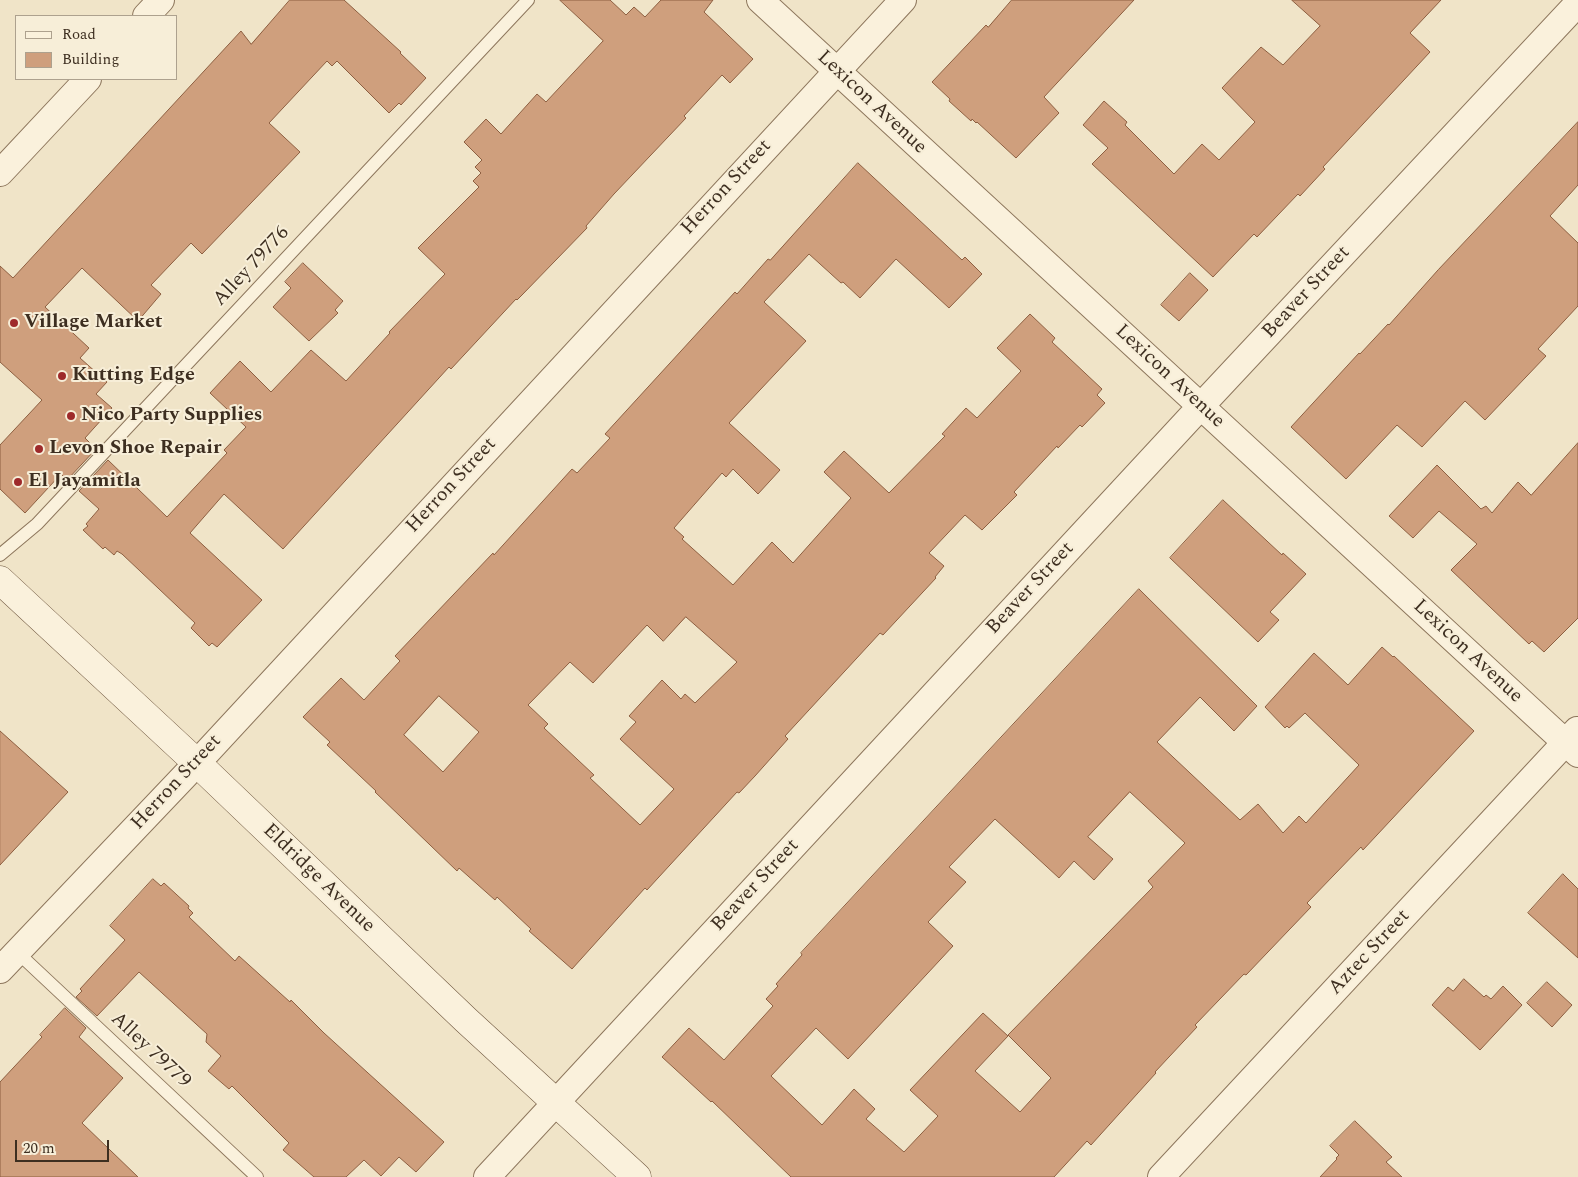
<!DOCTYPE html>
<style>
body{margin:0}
#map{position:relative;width:1578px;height:1177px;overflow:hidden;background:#f0e4c8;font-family:Spectral,serif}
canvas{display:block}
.legend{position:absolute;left:15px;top:15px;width:162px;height:65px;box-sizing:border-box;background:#f7eed8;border:1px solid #ada18e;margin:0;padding:6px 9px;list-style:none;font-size:15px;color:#3d2e20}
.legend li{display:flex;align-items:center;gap:10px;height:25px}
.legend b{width:25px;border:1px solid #ada18e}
.scale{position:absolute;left:15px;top:1140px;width:94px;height:22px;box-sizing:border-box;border:2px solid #3d2e20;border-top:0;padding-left:6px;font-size:15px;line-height:18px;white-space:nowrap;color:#3d2e20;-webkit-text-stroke:4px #f7eed8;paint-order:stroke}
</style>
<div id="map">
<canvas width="1578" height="1177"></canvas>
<ul class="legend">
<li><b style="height:6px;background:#faf1dc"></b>Road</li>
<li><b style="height:14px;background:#cf9f7d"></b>Building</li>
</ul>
<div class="scale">20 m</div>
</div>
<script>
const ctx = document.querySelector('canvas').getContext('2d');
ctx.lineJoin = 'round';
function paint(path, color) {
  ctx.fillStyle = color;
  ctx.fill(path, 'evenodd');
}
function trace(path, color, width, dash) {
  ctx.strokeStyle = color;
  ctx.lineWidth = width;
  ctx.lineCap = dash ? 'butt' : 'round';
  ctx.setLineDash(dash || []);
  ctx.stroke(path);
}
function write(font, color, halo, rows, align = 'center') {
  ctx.font = font + ' Spectral,serif';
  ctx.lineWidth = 4;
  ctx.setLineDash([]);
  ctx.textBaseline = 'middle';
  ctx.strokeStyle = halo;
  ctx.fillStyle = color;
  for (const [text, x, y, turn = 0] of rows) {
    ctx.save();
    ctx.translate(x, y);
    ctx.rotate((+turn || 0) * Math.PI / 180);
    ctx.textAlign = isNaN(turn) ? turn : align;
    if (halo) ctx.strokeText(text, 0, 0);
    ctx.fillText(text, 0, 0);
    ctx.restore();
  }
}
const building = new Path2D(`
 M290 0H344L401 52 400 53 426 78 401 105 399 103 389 113 337 61 332 66 327 61 269 123 300 152 202 254 191 243 151 285 161 294 138 321 82 268 45 307 89 348 80 358 107 382 96 394 112 408 85 438 96 449 67 480 61 474 25 513 0 489V445L42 400 0 362V266L13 278 241 31 251 44Z
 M560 0H610L626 15 634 7 645 17 661 0H713L704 12 753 59 730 83 722 75 684 116 686 118 614 194 586 226 587 228 522 295 517 300 516 299 451 369 449 367 283 549 224 494 190 533 262 600 217 647 212 643 209 646 191 628 195 623 122 554 117 551 114 555 105 547 103 549 83 530 88 526 86 524 99 509 79 491 108 460 167 517 227 453 224 450 246 427 210 393 240 361 271 392 311 350 346 381 390 333 389 332 445 274 418 248 479 187 473 181 481 173 475 167 482 160 464 142 486 119 501 134 537 94 546 102 603 41Z
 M1012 0H1134L1044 97 1059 113 1016 158 977 122 976 123 972 119 971 121 949 101 950 99 932 82 986 25 988 27Z
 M1292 0H1441L1410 33 1430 52 1323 167 1325 169 1300 196 1298 194 1257 237 1254 234 1213 277 1092 164 1108 148 1083 125 1104 101 1127 122 1125 125 1174 174 1202 144 1219 160 1255 122 1222 88 1261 47 1283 65 1320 26Z
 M1578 122V185L1550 216 1578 243V306L1538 349 1546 356 1485 420 1465 401 1422 447 1397 425 1346 479 1291 427 1359 353 1360 354 1388 324 1389 325 1438 270Z
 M858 163 962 260 965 257 982 274 949 308 896 259 860 298 843 282 841 283 809 254 764 302 806 341 729 423 780 470 758 494 733 469 726 477 722 473 674 528 684 537 682 539 733 585 772 542 793 563 851 498 824 472 844 451 889 493 945 436 942 434 966 408 977 418 1021 371 997 348 1030 314 1055 338 1052 342 1102 389 1097 395 1105 403 1082 427 1080 425 1058 448 1057 446 1014 492 1017 495 982 530 965 515 929 553 944 566 935 577 936 578 883 635 880 633 785 736 788 739 755 776 739 793 737 792 647 890 645 888 572 969 529 931 531 929 497 897 495 900 459 868 457 871 375 792 376 791 327 745 330 742 303 717 341 678 364 700 400 661 395 656 493 553 494 555 572 469 577 473 610 438 605 434 735 292 737 294 768 259 770 260ZM686 617 737 662 695 703 685 694 681 699 662 680 629 716 636 722 620 739 674 789 640 825 590 778 594 775 544 728 548 724 528 705 570 662 593 683 647 625 663 641ZM439 696 479 732 443 772 404 735Z
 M303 263 343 301 335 310 338 313 309 341 273 307 291 288 285 282Z
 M1190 273 1208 290 1179 321 1161 305Z
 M1578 443V618L1544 652 1532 641 1529 644 1451 570 1477 544 1439 511 1413 538 1389 516 1437 465 1481 509 1486 506 1492 513 1518 482 1531 495Z
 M1223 500 1282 555 1283 553 1306 574 1270 612 1279 620 1258 642 1170 558Z
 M1139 589 1257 706 1234 731 1200 697 1157 742 1240 820 1258 804 1283 833 1299 816 1306 823 1359 765 1305 713 1289 728 1287 726 1285 728 1265 707 1314 653 1348 685 1382 647 1393 657 1394 656 1474 731 1363 850 1361 847 1307 903 1311 907 1246 975 1244 974 1195 1025 1197 1027 1155 1072 1156 1073 1091 1145 1087 1141 1054 1177H791L712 1101 711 1102 662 1057 689 1028 724 1060 773 1006 766 999 778 986 776 984 802 955 801 953ZM1130 792 1185 843 1148 881 1153 887 1008 1035 1051 1078 1020 1112 975 1071 1008 1036 983 1013 910 1090 938 1116 904 1152 866 1119 875 1109 854 1089 822 1125 771 1076 816 1028 848 1059 953 946 928 922 966 882 949 867 995 819 1059 878 1074 861 1094 880 1113 859 1088 837Z
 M0 731 68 792 0 865Z
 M1563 874 1578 889V958L1528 913Z
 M153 879 161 886 164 883 189 906 188 908 193 913 189 917 235 961 239 956 290 1002 291 1000 324 1033 444 1142 416 1172 399 1157 381 1176 364 1160 346 1177H314L283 1150 289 1143 232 1086 229 1089 208 1071 221 1056 206 1042 207 1034 139 972 97 1016 76 997 82 991 80 989 125 940 110 926Z
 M1464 979 1484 997 1486 995 1491 999 1503 986 1522 1005 1480 1050 1432 1005 1448 987 1453 991Z
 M1547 982 1572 1005 1552 1027 1527 1003Z
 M65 1008 86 1028 79 1037 123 1078 82 1123 138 1177H0V1082L42 1037 40 1035Z
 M1355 1121 1392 1157 1386 1162 1402 1177H1320L1337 1159 1336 1158 1339 1155 1330 1146Z`);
const lane = new Path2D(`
 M0 555 37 524 528 0
 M17 952 257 1177`);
const street = new Path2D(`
 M760 0 1578 754
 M146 16 161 0
 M0 173 88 79
 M0 970 197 763 903 0
 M487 1177 1201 406 1578 3
 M1161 1177 1577 730`);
const secondary = new Path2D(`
 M0 580 197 763 466 1020 637 1177`);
const markers = [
 [14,323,5,"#9e2a2b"],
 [62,376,5,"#9e2a2b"],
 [71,416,5,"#9e2a2b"],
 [39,449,5,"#9e2a2b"],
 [18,482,5,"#9e2a2b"]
];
const streetNames = [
 ["Lexicon Avenue",871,103,43],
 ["Herron Street",727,188,-47],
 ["Alley 79776",252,267,-47],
 ["Beaver Street",1307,293,-47],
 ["Lexicon Avenue",1169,377,43],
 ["Herron Street",452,486,-47],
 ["Beaver Street",1031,589,-47],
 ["Lexicon Avenue",1467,652,43],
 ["Herron Street",177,783,-47],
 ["Eldridge Avenue",318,879,44],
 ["Beaver Street",756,886,-47],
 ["Aztec Street",1370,953,-47],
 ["Alley 79779",150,1051,43]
];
const poiNames = [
 ["Village Market",24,323],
 ["Kutting Edge",72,376],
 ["Nico Party Supplies",81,416],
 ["Levon Shoe Repair",49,449],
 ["El Jayamitla",28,482]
];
paint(building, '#cf9f7d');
trace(building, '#8d5f41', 1);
trace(lane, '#8d765c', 14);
trace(street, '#8d765c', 28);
trace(secondary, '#6f573f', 29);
trace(lane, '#faf1dc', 12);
trace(street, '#faf1dc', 26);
trace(secondary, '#faf1dc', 28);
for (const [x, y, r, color] of markers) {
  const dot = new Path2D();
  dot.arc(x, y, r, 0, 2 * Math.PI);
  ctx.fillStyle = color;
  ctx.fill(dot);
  trace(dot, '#f7eed8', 2);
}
write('20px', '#3d2e20', '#f7eed8', streetNames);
write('bold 20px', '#3d2e20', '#f7eed8', poiNames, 'left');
</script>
